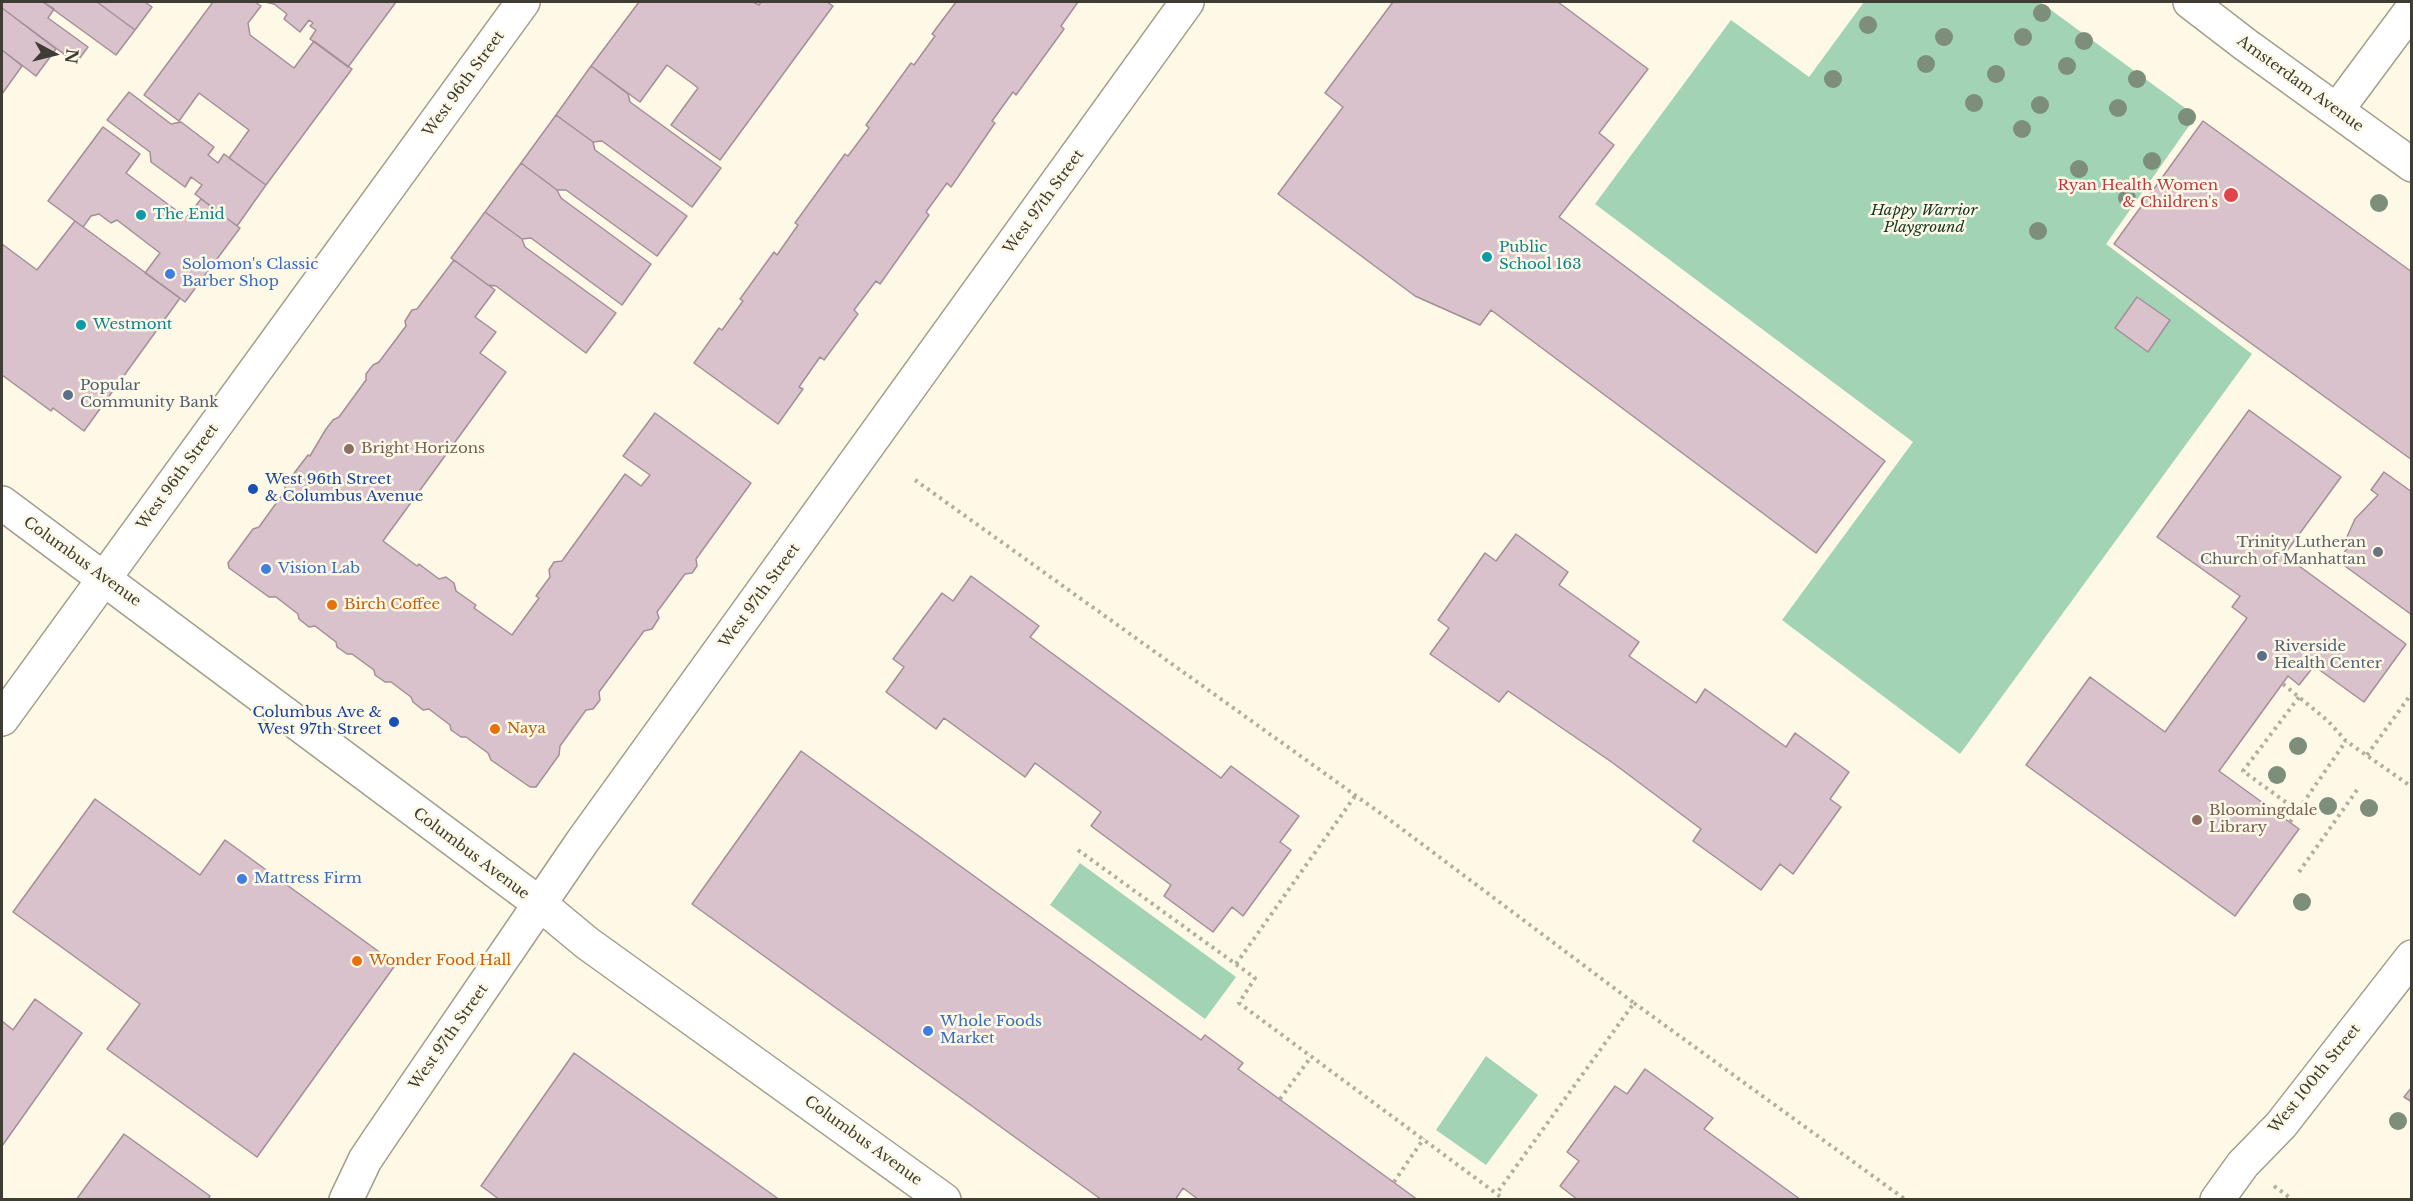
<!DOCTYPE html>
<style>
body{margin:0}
#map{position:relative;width:2413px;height:1201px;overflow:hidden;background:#fef9e7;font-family:"Libre Baskerville",serif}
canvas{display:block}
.frame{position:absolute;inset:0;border:3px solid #3f3c34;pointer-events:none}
.north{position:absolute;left:24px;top:24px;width:60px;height:60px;-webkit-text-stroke:4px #fef9e7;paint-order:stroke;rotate:97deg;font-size:16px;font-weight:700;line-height:24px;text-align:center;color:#3f3c34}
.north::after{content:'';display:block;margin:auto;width:21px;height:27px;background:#3f3c34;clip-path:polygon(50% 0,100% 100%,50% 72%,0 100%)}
</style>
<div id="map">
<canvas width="2413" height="1201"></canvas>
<div class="frame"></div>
<div class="north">N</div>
</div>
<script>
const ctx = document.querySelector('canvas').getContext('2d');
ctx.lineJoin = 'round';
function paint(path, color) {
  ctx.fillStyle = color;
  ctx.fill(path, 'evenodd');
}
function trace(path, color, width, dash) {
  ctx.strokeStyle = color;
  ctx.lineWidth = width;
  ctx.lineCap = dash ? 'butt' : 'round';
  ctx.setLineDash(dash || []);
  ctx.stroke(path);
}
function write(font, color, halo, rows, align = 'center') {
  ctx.font = font + ' "Libre Baskerville",serif';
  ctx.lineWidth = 5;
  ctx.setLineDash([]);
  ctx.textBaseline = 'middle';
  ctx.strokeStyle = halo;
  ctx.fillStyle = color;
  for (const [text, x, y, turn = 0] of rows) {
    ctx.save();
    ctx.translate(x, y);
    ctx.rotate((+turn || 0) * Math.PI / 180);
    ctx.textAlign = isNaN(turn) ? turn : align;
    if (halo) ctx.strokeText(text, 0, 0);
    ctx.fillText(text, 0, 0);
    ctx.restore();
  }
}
const green = new Path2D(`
 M1864 2H2040L2196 116 2106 244 2252 354 1960 754 1782 620 1913 442 1595 204 1731 20 1809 77Z
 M1080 863 1236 977 1205 1019 1050 905Z
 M1486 1056 1538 1095 1486 1165 1436 1130Z`);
const building = new Path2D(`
 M2 2H43L54 9 48 18 88 47 76 63 2 8Z
 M43 2H97L135 30 116 55Z
 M97 2H145L152 7 135 30Z
 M213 2H255L261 6 248 23 250 35 294 68 314 41 352 69 266 185 229 158 249 130 199 93 179 121 144 95Z
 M265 2H396L348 67 310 39 316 30 310 26 313 23 309 20 300 32 284 19 287 14 274 4Z
 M639 2H753L759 5 761 2H827L833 6 720 160 671 125 698 88 693 84 667 65 640 102 591 66Z
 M956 2H1078L1061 26 1064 29 1016 95 1013 92 992 121 995 123 951 187 947 183 926 212 929 215 880 284 876 281 854 310 858 314 824 360 820 357 799 387 803 389 778 424 694 363 719 328 722 330 743 301 740 299 774 252 777 255 798 225 795 223 845 154 848 156 869 128 866 125 911 63 914 65 935 36 932 34Z
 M1393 2H1558L1648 69 1599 133 1614 145 1559 217 1885 461 1816 553 1491 310 1480 325 1415 296 1278 194 1343 107 1325 93Z
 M2 8 56 49 36 76 2 50Z
 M2 50 22 66 2 94Z
 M591 66 628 94 630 102 721 168 692 207 602 141 593 142 556 115Z
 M129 92 171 124 181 122 214 147 208 155 218 163 224 154 266 185 237 226 195 194 202 185 191 177 185 187 151 162 150 152 107 120Z
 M556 115 593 142 595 150 687 216 657 256 566 190H557L521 163Z
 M2203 121 2412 272V460L2114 244Z
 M103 127 140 154 126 173 177 211 186 218 201 199 240 228 185 302 145 273 160 253 117 220 111 223 99 214 91 216 83 227 48 201Z
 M521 163 557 190 561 198 651 264 622 305 531 238 522 239 485 212Z
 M485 212 522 239 525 247 616 313 586 353 496 286 488 285 451 258Z
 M75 221 180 298 84 431 53 408 51 411 2 375V244L37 270Z
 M454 260 495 290 475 317 496 332 480 353 506 372 383 541 417 566 419 564 439 579 446 577 454 583 456 591 476 605 474 608 512 635 539 598 536 596 550 577 549 570 554 562 562 561 625 474 641 486 650 475 623 456 655 413 751 483 696 559 697 566 692 573 685 574 657 612 659 618 652 629 644 631 599 692 600 700 593 709 586 710 560 746 559 755 536 787H530L491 760 488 753 466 737H461L451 730 450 725 429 709 423 710 413 702 411 697 391 682H385L375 675 374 670 352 654H347L337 647 336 642 315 626 309 627 299 619 298 614 276 597H269L229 568 228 563 253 529 259 527 285 491V485L308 455 310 456 326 429 333 420 339 417 366 380V374L373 365 379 362 406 326 405 321 412 310 417 309Z
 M2137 297 2170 320 2148 352 2115 328Z
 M2249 410 2341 477 2284 555 2406 644 2364 702 2314 666 2299 685 2288 676 2219 771 2299 829 2235 916 2026 765 2090 677 2165 732 2247 618 2232 607 2240 596 2157 537Z
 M2384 472 2412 492V615L2338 561 2351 543 2346 539 2355 519 2378 495 2371 490Z
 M1516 534 1568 572 1559 585 1639 642 1629 656 1696 703 1705 689 1786 747 1795 733 1849 772 1830 799 1841 807 1793 874 1780 864 1761 890 1693 841 1701 829 1613 763 1508 691 1499 702 1430 654 1449 628 1438 620 1485 553 1496 561Z
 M971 576 1039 626 1030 637 1221 778 1231 766 1299 816 1280 842 1291 850 1243 916 1232 907 1213 932 1164 896 1171 885 1091 826 1101 812 1035 763 1025 777 944 718 936 729 886 692 904 667 893 659 942 593 953 601Z
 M801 751 1201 1040 1205 1035 1243 1063 1238 1069 1418 1200H1199L1183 1188 1175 1200H1102L692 904Z
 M95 799 200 875 225 840 396 964 257 1157 107 1049 140 1004 13 912Z
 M35 999 82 1033 2 1146V1021L13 1030Z
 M574 1053 780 1200H500L484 1188 481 1186Z
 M1645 1069 1713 1118 1704 1129 1801 1200H1578L1560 1186 1579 1161 1567 1152 1615 1086 1627 1094Z
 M2412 1087V1102L2404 1097Z
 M124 1134 210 1196 208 1200H76Z`);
const path = new Path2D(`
 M915 480 1394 823 1634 1003 1497 1193
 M2283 684 2328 721 2346 741 2412 787
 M2367 755 2412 693
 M2298 811 2243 771 2299 697
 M2290 822 2346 741
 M1078 850 1255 978 1239 1003 1505 1200
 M2299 872 2357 790
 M1236 964 1355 796
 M1634 1003 1906 1200
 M1280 1099 1311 1057
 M1394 1182 1424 1138
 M2274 1186 2293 1200`);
const minor = new Path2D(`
 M2337 110 2412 9
 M346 1200 365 1160 379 1139 582 842 1187 2
 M2217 1200 2243 1164 2281 1125 2412 957`);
const secondary = new Path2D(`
 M2 719 523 2`);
const primary = new Path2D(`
 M2190 2 2246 45 2412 165
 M2 503 540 904 587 943 944 1200`);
const trees = [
 [2042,13],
 [1868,25],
 [1944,37],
 [2023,37],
 [2084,41],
 [1926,64],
 [2067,66],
 [1996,74],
 [1833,79],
 [2137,79],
 [1974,103],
 [2040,105],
 [2118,108],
 [2187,117],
 [2022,129],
 [2152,161],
 [2079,169],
 [2127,198],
 [2379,203],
 [2038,231],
 [2298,746],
 [2277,775],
 [2328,806],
 [2369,808],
 [2302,902],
 [2398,1121]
];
const markers = [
 [2231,195,8,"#e0444e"],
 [141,215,6,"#0f9aa8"],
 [1487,257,6,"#0f9aa8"],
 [170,274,6,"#3f7fe0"],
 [81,325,6,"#0f9aa8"],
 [68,395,6,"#5c6f8a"],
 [349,449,6,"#8d6e63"],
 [253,489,6,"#1a4fb4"],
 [2378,552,6,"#6b7280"],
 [266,569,6,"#3f7fe0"],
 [332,605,6,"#e8710a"],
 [2262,656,6,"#5c6f8a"],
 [394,722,6,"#1a4fb4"],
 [495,729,6,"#e8710a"],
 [2197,820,6,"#8d6e63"],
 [242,879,6,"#3f7fe0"],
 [357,961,6,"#e8710a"],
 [928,1031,6,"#3f7fe0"]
];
const streetNames = [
 ["West 96th Street",464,84,-54],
 ["Amsterdam Avenue",2300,84,36],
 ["West 97th Street",1044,202,-54],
 ["West 96th Street",178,477,-54],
 ["Columbus Avenue",82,562,36],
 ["West 97th Street",760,596,-54],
 ["Columbus Avenue",471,854,37],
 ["West 97th Street",449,1037,-55],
 ["West 100th Street",2315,1079,-51],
 ["Columbus Avenue",863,1141,36]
];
const healthNames = [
 ["Ryan Health Women",2218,186],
 ["& Children's",2218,203]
];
const parkNames = [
 ["Happy Warrior",1924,211],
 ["Playground",1924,228]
];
const cultureNames = [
 ["The Enid",153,215],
 ["Public",1499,248],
 ["School 163",1499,265],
 ["Westmont",93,325]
];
const shopNames = [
 ["Solomon's Classic",182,265],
 ["Barber Shop",182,282],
 ["Vision Lab",278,569],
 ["Mattress Firm",254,879],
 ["Whole Foods",940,1022],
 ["Market",940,1039]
];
const serviceNames = [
 ["Popular",80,386],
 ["Community Bank",80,403],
 ["Riverside",2274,647],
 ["Health Center",2274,664]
];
const educationNames = [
 ["Bright Horizons",361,449],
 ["Bloomingdale",2209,811],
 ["Library",2209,828]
];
const transitNames = [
 ["West 96th Street",265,480],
 ["& Columbus Avenue",265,497],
 ["Columbus Ave &",382,713,"right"],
 ["West 97th Street",382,730,"right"]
];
const worshipNames = [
 ["Trinity Lutheran",2366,543],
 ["Church of Manhattan",2366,560]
];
const foodNames = [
 ["Birch Coffee",344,605],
 ["Naya",507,729],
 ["Wonder Food Hall",369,961]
];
paint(green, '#a2d3b5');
paint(building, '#d9c2cb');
trace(building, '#a48e97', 1.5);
trace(minor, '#a39d89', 36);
trace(secondary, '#a39d89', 36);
trace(primary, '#a39d89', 36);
trace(path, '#b2aea0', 4, [3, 4.5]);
trace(minor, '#fff', 33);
trace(secondary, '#fff', 33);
trace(primary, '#fff', 33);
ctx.fillStyle = '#7d8e7b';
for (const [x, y] of trees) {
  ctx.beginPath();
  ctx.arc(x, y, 9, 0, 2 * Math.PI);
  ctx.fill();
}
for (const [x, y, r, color] of markers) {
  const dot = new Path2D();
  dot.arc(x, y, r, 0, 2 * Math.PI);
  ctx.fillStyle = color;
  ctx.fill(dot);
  trace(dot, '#fef9e7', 2);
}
write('15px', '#3f3c34', '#fef9e7', streetNames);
write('15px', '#be3a42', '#fef9e7', healthNames, 'right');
write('italic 15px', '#133623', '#fef9e7', parkNames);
write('15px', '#0d838f', '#fef9e7', cultureNames, 'left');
write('15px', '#366cbe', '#fef9e7', shopNames, 'left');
write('15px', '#4e5e75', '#fef9e7', serviceNames, 'left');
write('15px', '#785e54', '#fef9e7', educationNames, 'left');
write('15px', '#164399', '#fef9e7', transitNames, 'left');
write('15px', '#5b616d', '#fef9e7', worshipNames, 'right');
write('15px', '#c56008', '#fef9e7', foodNames, 'left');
</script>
